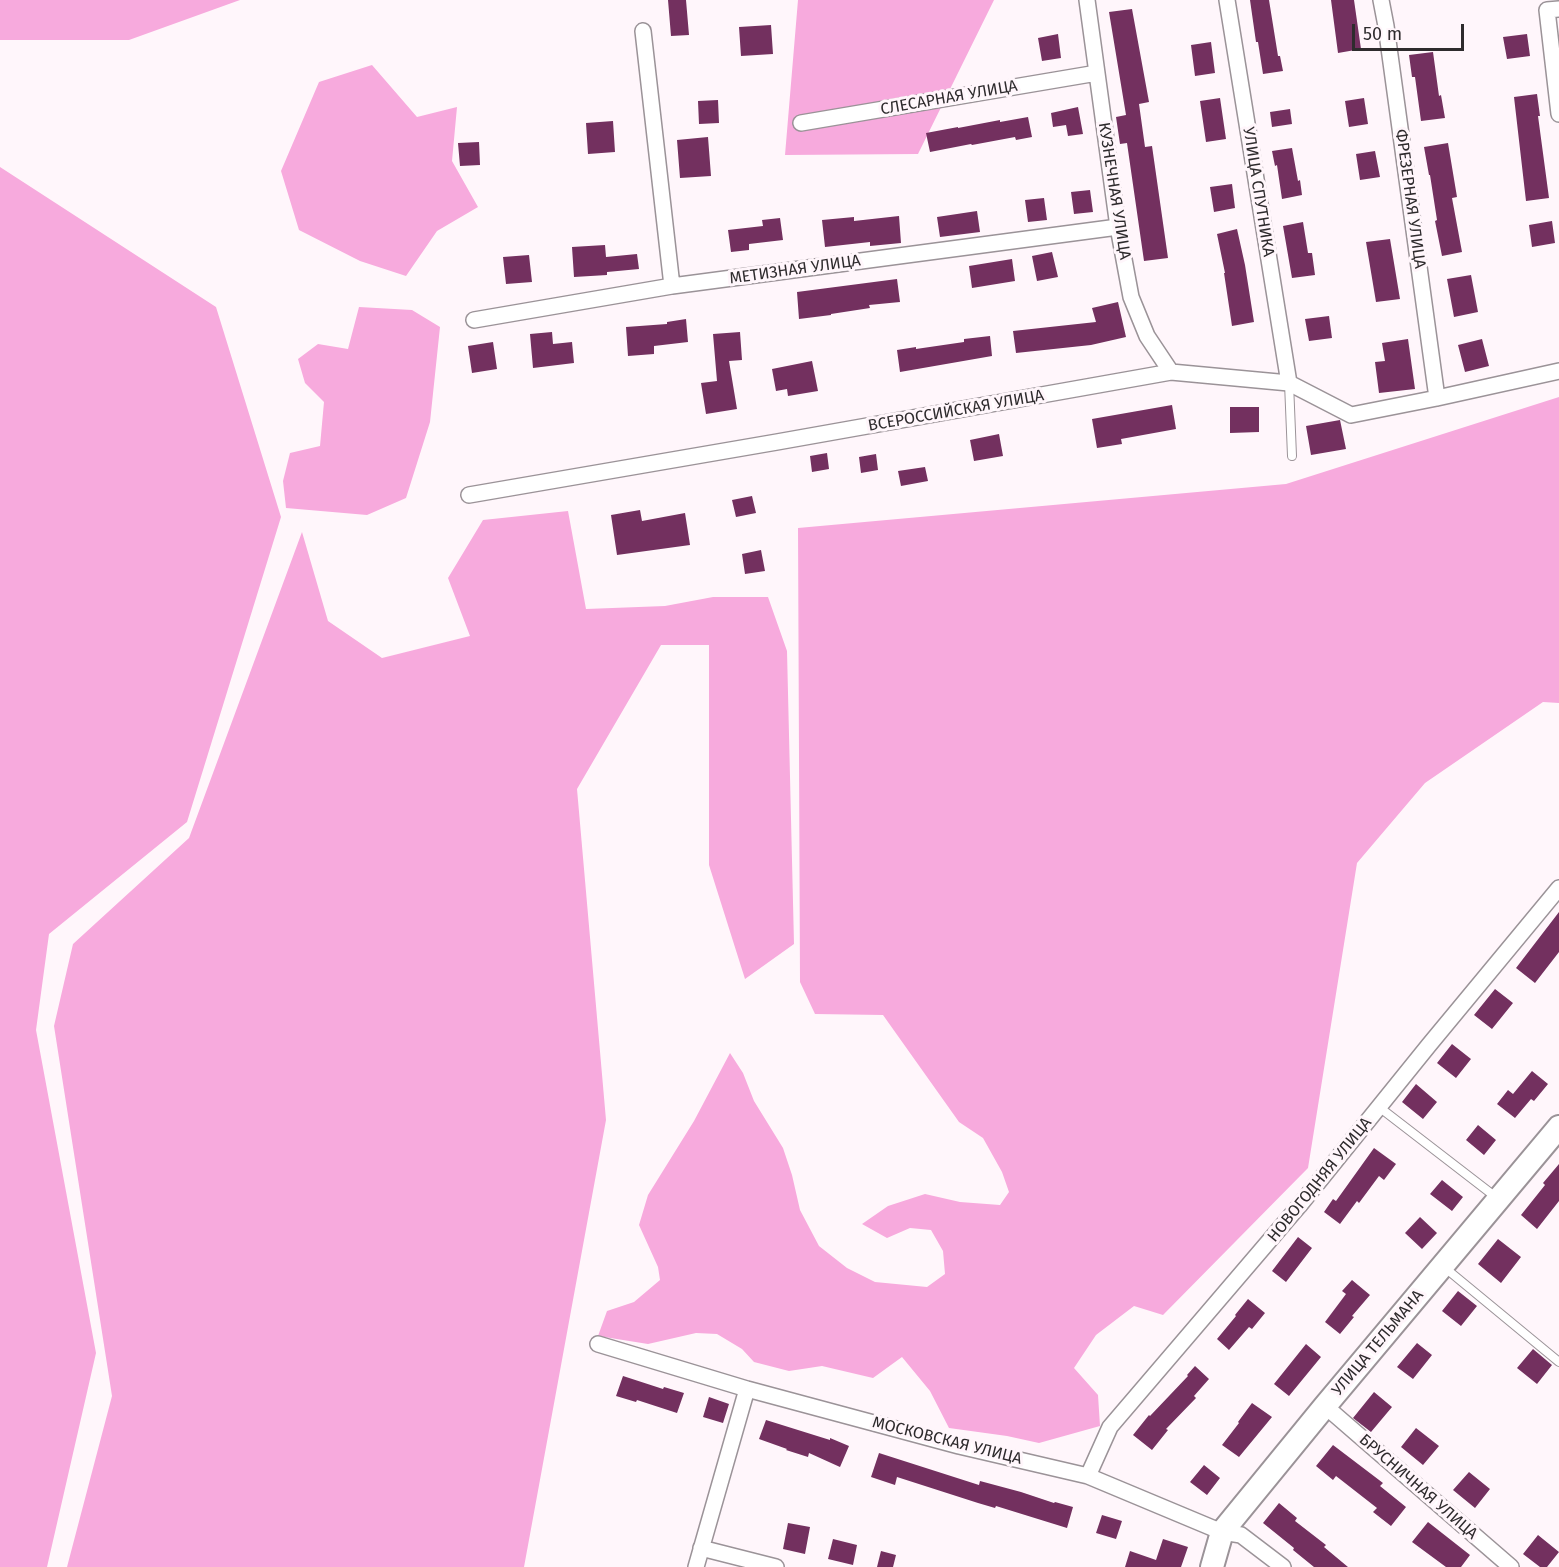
<!DOCTYPE html>
<meta charset="utf-8">
<style>
body{margin:0}
#map{position:relative;width:1559px;height:1567px;overflow:hidden;background:#fff6fb;font-family:"Fira Sans",sans-serif}
canvas{display:block}
.scale{position:absolute;left:1352px;top:24px;width:112px;height:27px;box-sizing:border-box;border:3px solid #2e2b2d;border-top:0;padding-left:8px;font-size:18px;line-height:21px;white-space:nowrap;color:#2e2b2d;-webkit-text-stroke:4px #fff6fb;paint-order:stroke}
</style>
<div id="map">
<canvas width="1559" height="1567"></canvas>
<div class="scale">50 m</div>
</div>
<script>
const ctx = document.querySelector('canvas').getContext('2d');
ctx.lineJoin = 'round';
function paint(path, color) {
  ctx.fillStyle = color;
  ctx.fill(path, 'evenodd');
}
function trace(path, color, width, dash) {
  ctx.strokeStyle = color;
  ctx.lineWidth = width;
  ctx.lineCap = dash ? 'butt' : 'round';
  ctx.setLineDash(dash || []);
  ctx.stroke(path);
}
function write(font, color, halo, rows, align = 'center') {
  ctx.font = font + ' "Fira Sans",sans-serif';
  ctx.lineWidth = 6;
  ctx.setLineDash([]);
  ctx.textBaseline = 'middle';
  ctx.strokeStyle = halo;
  ctx.fillStyle = color;
  for (const [text, x, y, turn = 0] of rows) {
    ctx.save();
    ctx.translate(x, y);
    ctx.rotate((+turn || 0) * Math.PI / 180);
    ctx.textAlign = isNaN(turn) ? turn : align;
    if (halo) ctx.strokeText(text, 0, 0);
    ctx.fillText(text, 0, 0);
    ctx.restore();
  }
}
const green = new Path2D(`
 M0 0H240L129 40H0Z
 M798 0H994L918 154 785 155Z
 M372 65 417 117 457 107 452 161 478 207 437 231 406 276 360 261 299 230 281 171 319 82Z
 M0 167 216 307 281 517 187 822 49 934 36 1030 96 1353 47 1567H0Z
 M359 307 412 310 440 327 430 422 406 498 367 515 286 508 283 481 290 453 320 446 324 402 305 383 298 359 318 344 348 349Z
 M1559 397V703L1543 702 1425 783 1357 863 1308 1168 1163 1315 1134 1306 1096 1335 1074 1368 1098 1395 1100 1426 1039 1443 1007 1436 949 1428 930 1391 902 1357 873 1378 822 1366 789 1371 754 1362 742 1349 717 1334 696 1333 648 1344 598 1336 607 1311 634 1302 660 1280 658 1267 639 1225 648 1195 694 1121 730 1053 743 1073 754 1101 783 1148 792 1175 800 1210 819 1246 847 1268 875 1282 927 1287 945 1274 943 1251 931 1230 910 1228 887 1238 862 1224 888 1206 925 1194 960 1202 1000 1205 1009 1192 1002 1172 983 1138 959 1122 883 1015 815 1014 800 982 798 528 1286 484Z
 M568 511 586 609 665 606 713 597H768L787 651 794 944 745 979 709 865V645H661L577 789 606 1120 524 1567H67L112 1396 54 1026 73 944 189 838 302 532 328 621 382 658 470 636 448 578 483 520Z`);
const building = new Path2D(`
 M668 0H686L689 35 671 36Z
 M1250 0H1269L1278 56H1280L1283 71 1263 74 1258 42H1256Z
 M1331 0H1354L1361 49 1338 53Z
 M1132 9 1149 102 1139 104 1145 147 1152 146 1168 258 1144 261 1127 143 1120 144 1116 117 1126 115 1109 12Z
 M771 25 773 54 741 56 739 27Z
 M1058 34 1061 58 1042 61 1038 38Z
 M1527 34 1530 56 1507 59 1503 37Z
 M1211 42 1215 73 1195 76 1191 45Z
 M1433 52 1439 96 1441 95 1445 118 1421 121 1415 77H1412L1409 55Z
 M1537 94 1540 116H1538L1549 198 1526 201 1514 97Z
 M1220 98 1226 139 1206 142 1200 101Z
 M1364 98 1368 124 1349 127 1345 101Z
 M718 100 719 123 699 124 698 101Z
 M1078 107 1083 134 1068 136 1066 125 1053 127 1051 113Z
 M1290 109 1292 124 1272 127 1270 112Z
 M1028 117 1032 137 1016 140 1015 137 972 145 971 144 930 152 926 133 958 127V128L1000 120V122Z
 M613 121 615 152 588 154 586 123Z
 M708 137 711 176 680 178 677 140Z
 M479 142 480 165 460 166 458 143Z
 M1448 143 1457 197 1452 198 1462 252 1442 256 1435 221 1437 220 1430 175H1429L1424 147Z
 M1292 148 1298 181 1300 180 1302 195 1282 199 1277 165 1275 166 1272 151Z
 M1375 151 1380 177 1360 180 1356 154Z
 M1232 184 1235 208 1214 212 1210 187Z
 M1090 190 1093 212 1074 214 1071 192Z
 M1044 198 1047 220 1028 222 1025 200Z
 M977 211 980 232 940 237 937 217Z
 M899 216 901 243 870 246V242L825 247 822 220 854 217V221Z
 M780 218 783 240 749 244V250L731 252 728 230 763 226 762 220Z
 M1552 221 1555 243 1532 247 1529 225Z
 M1303 222 1308 253H1312L1315 275 1292 278 1283 226Z
 M1237 229 1245 265 1254 322 1232 326 1224 273H1225L1217 234Z
 M1390 239 1400 299 1376 302 1366 242Z
 M605 245 606 257 637 254 639 269 607 272V275L574 277 572 247Z
 M1052 252 1058 277 1037 281 1032 256Z
 M529 255 532 282 506 284 503 257Z
 M1012 259 1015 281 972 288 969 266Z
 M1471 275 1478 312 1454 317 1447 279Z
 M897 279 900 302 869 305 870 308 831 314V315L799 319 797 292Z
 M1118 302 1126 337 1091 345 1016 353 1013 331 1096 322 1092 308Z
 M1329 316 1332 338 1309 341 1305 319Z
 M686 319 688 342 654 346V354L628 356 626 327 667 324V322Z
 M552 332 553 344 572 342 574 363 533 368 530 334Z
 M740 332 742 360 729 361 737 409 706 414 701 383 717 381 713 334Z
 M990 336 992 356 900 372 897 350 916 347V349L964 342V339Z
 M1408 339 1415 389 1379 393 1375 362 1385 361 1382 343Z
 M1482 339 1489 366 1465 372 1458 345Z
 M493 342 497 369 472 373 468 346Z
 M812 361 818 391 788 396 787 389 776 391 772 369Z
 M1172 405 1176 429 1121 439 1122 444 1097 448 1092 419Z
 M1230 407H1259V432L1230 433Z
 M1340 420 1346 449 1311 455 1306 426Z
 M999 434 1003 456 974 461 970 440Z
 M827 453 829 469 812 472 810 456Z
 M876 454 878 470 861 473 859 457Z
 M925 467 928 481 901 486 898 471Z
 M752 496 756 513 736 517 732 500Z
 M640 510 642 521 685 513 690 545 617 555 611 515Z
 M761 550 765 571 745 574 742 554Z
 M1559 912V952L1535 983 1516 968Z
 M1495 989 1513 1003 1492 1029 1474 1015Z
 M1452 1044 1471 1059 1456 1078 1437 1063Z
 M1532 1071 1548 1084 1534 1101 1531 1099 1515 1118 1497 1104 1508 1090 1513 1094Z
 M1416 1084 1437 1102 1423 1119 1402 1102Z
 M1478 1125 1496 1140 1484 1155 1466 1140Z
 M1374 1148 1396 1164 1384 1180 1379 1176 1359 1203 1357 1201 1340 1224 1324 1212 1333 1199 1336 1201Z
 M1559 1164V1201L1537 1229 1521 1215 1545 1185 1543 1183Z
 M1442 1180 1463 1197 1452 1211 1430 1194Z
 M1420 1217 1437 1233 1422 1249 1405 1233Z
 M1298 1237 1312 1248 1286 1282 1272 1271Z
 M1498 1239 1521 1257 1501 1283 1478 1264Z
 M1352 1280 1370 1295 1352 1316 1354 1317 1340 1334 1325 1322 1346 1294 1342 1291Z
 M1458 1291 1477 1306 1461 1326 1442 1311Z
 M1248 1299 1265 1313 1252 1329 1249 1327 1229 1350 1217 1339 1236 1316 1235 1315Z
 M1417 1343 1432 1355 1413 1379 1397 1367Z
 M1306 1344 1321 1357 1289 1396 1274 1384Z
 M1533 1349 1552 1365 1537 1384 1517 1368Z
 M1195 1366 1209 1379 1194 1396 1196 1398 1166 1429 1168 1430 1152 1450 1133 1435 1149 1415 1150 1416 1188 1376 1187 1375Z
 M623 1376 663 1389 664 1387 684 1393 677 1413 637 1400 636 1402 616 1396Z
 M1374 1392 1392 1407 1371 1432 1353 1418Z
 M709 1397 729 1404 723 1423 703 1417Z
 M1252 1403 1272 1417 1239 1457 1222 1445 1239 1423 1238 1422Z
 M766 1420 830 1440V1438L849 1446 840 1467 809 1453 808 1457 786 1450 787 1449 759 1439Z
 M1416 1428 1439 1446 1423 1465 1401 1447Z
 M1333 1445 1383 1483 1380 1486 1406 1507 1391 1526 1373 1512 1377 1508 1336 1476 1333 1480 1316 1466Z
 M879 1453 979 1485 980 1481 1021 1492 1054 1503 1055 1502 1073 1507 1067 1528 996 1506 995 1508 978 1503 897 1477 895 1485 871 1477Z
 M1204 1465 1220 1478 1207 1495 1190 1482Z
 M1469 1472 1490 1489 1475 1508 1453 1490Z
 M1279 1503 1297 1518 1295 1521 1326 1545 1324 1547 1348 1567H1314L1293 1550 1294 1548 1263 1523Z
 M1102 1515 1122 1521 1116 1539 1096 1533Z
 M1428 1522 1470 1555 1461 1567H1446L1412 1542Z
 M788 1523 810 1527 805 1554 783 1549Z
 M1538 1535 1559 1552 1547 1567H1540L1523 1554Z
 M833 1539 857 1545 853 1565 828 1559Z
 M1163 1539 1188 1547 1181 1567H1125L1130 1551 1156 1560Z
 M881 1551 896 1555 893 1567H877Z`);
const lane = new Path2D(`
 M1289 383 1292 456
 M1379 1107 1497 1198
 M1444 1267 1559 1362`);
const street = new Path2D(`
 M1087 0 1118 227 1131 297 1147 336 1171 372
 M1227 0 1289 383
 M1381 0 1386 26 1437 398
 M1559 9 1547 10 1559 114
 M643 31 672 286
 M801 123 1097 73
 M474 320 672 286 1118 227
 M469 495 777 442 1171 372 1289 383 1351 415 1437 398 1559 371
 M598 1344 747 1389 959 1446 1088 1476 1222 1532 1241 1535 1283 1567
 M1325 1406 1511 1567
 M1088 1476 1110 1427 1299 1206 1429 1045 1559 888
 M701 1548 776 1567
 M696 1567 747 1389`);
const secondary = new Path2D(`
 M1212 1567 1222 1532 1325 1406 1559 1127`);
const streetNames = [
 ["СЛЕСАРНАЯ УЛИЦА",949,98,-10],
 ["КУЗНЕЧНАЯ УЛИЦА",1114,191,81],
 ["УЛИЦА СПУТНИКА",1258,192,81],
 ["ФРЕЗЕРНАЯ УЛИЦА",1410,199,82],
 ["МЕТИЗНАЯ УЛИЦА",795,270,-8],
 ["ВСЕРОССИЙСКАЯ УЛИЦА",956,411,-10],
 ["НОВОГОДНЯЯ УЛИЦА",1320,1180,-51],
 ["УЛИЦА ТЕЛЬМАНА",1378,1343,-50],
 ["МОСКОВСКАЯ УЛИЦА",947,1441,14],
 ["БРУСНИЧНАЯ УЛИЦА",1418,1487,41]
];
paint(green, '#f7aadd');
paint(building, '#73305f');
trace(lane, '#9b9398', 10);
trace(street, '#9b9398', 18);
trace(secondary, '#9b9398', 26);
trace(lane, '#fff', 8);
trace(street, '#fff', 15);
trace(secondary, '#fff', 22);
write('16px', '#2e2b2d', '#fff6fb', streetNames);
</script>
